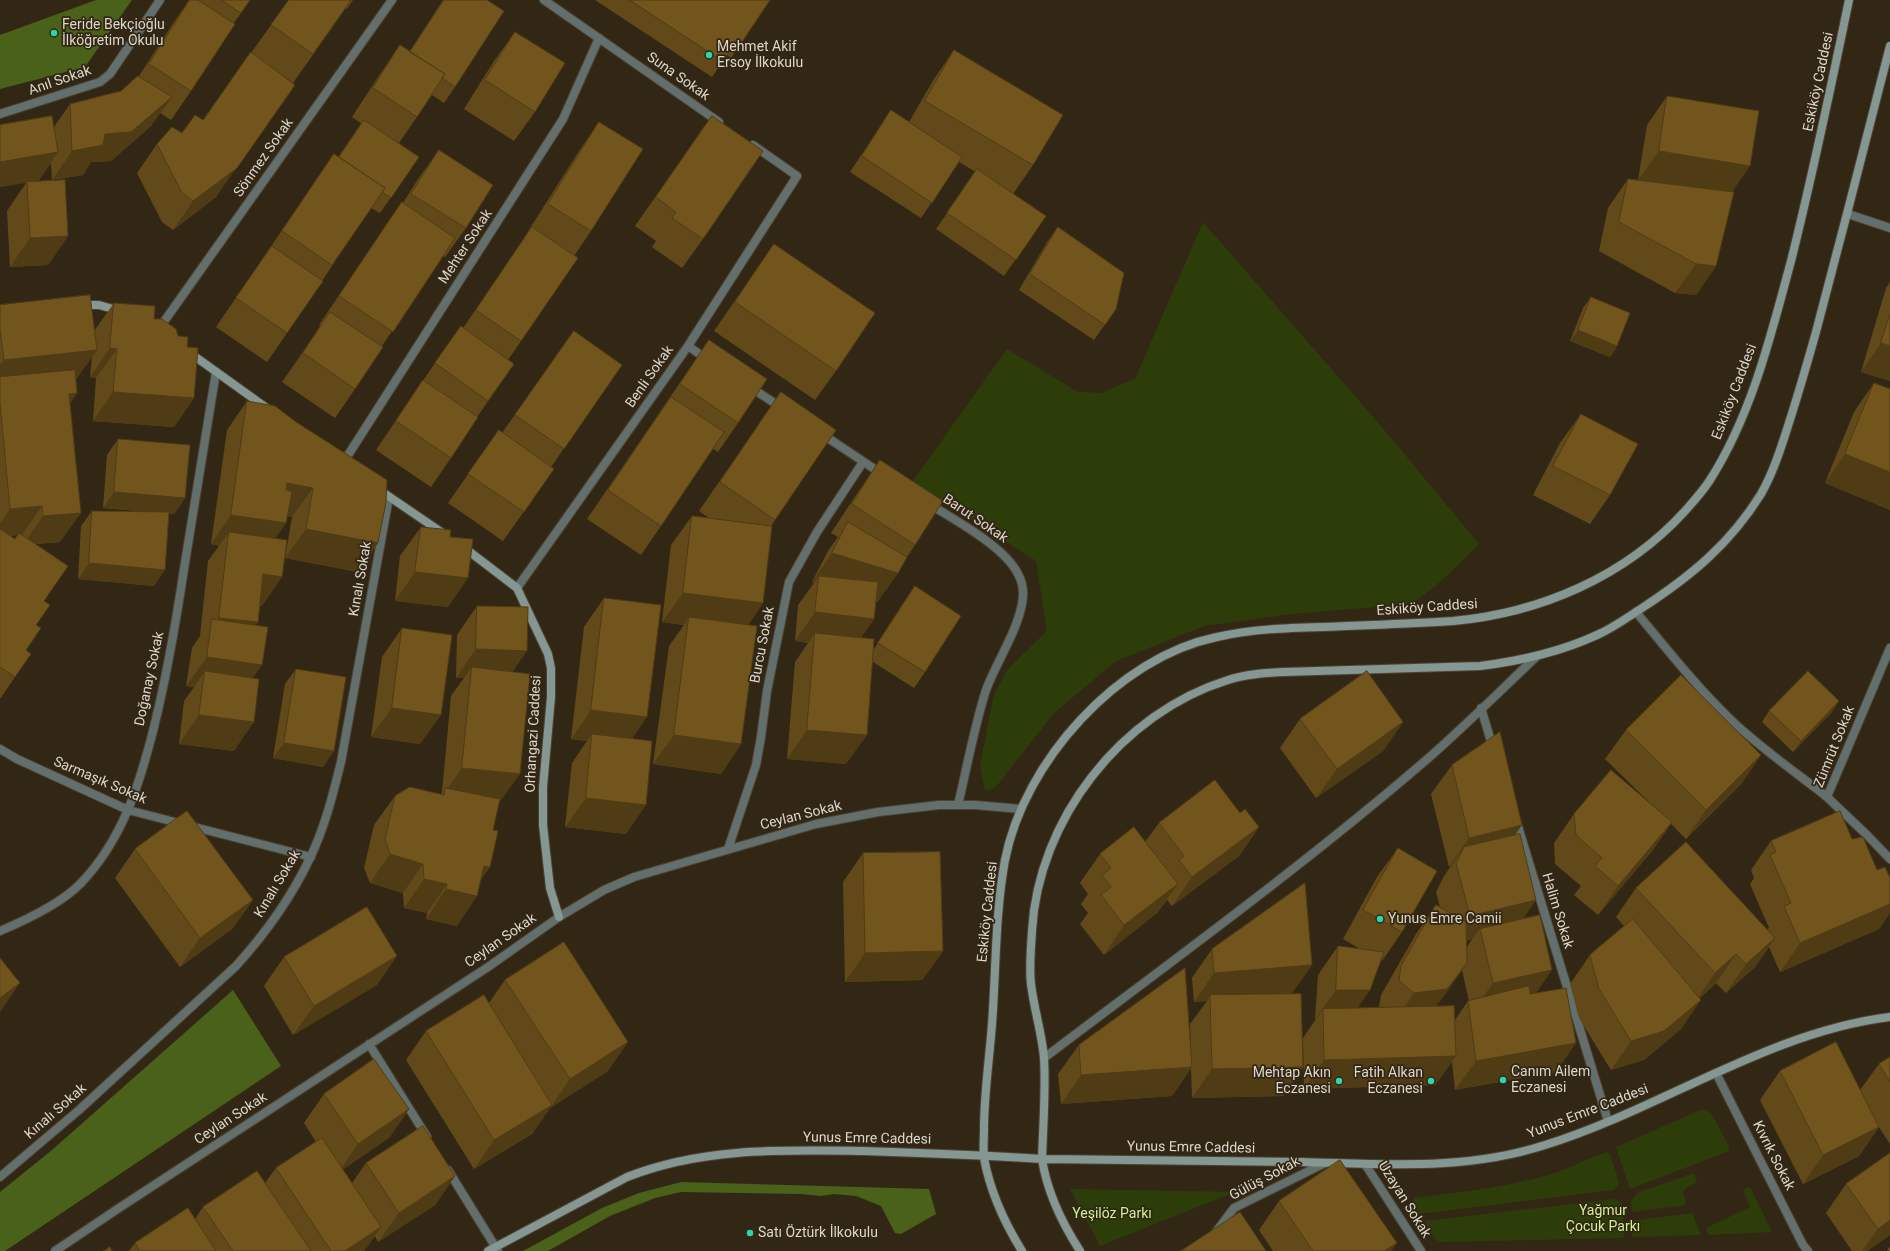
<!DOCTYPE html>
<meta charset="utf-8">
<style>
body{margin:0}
canvas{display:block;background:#322715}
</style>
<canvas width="1890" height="1251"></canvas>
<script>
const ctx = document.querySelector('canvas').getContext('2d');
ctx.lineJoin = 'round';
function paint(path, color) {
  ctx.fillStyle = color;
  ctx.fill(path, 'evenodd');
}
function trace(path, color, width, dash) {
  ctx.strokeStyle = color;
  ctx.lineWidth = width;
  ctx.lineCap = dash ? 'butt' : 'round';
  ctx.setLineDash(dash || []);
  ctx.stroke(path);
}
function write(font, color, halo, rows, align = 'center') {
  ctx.font = font + ' Roboto,sans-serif';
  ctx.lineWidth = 3.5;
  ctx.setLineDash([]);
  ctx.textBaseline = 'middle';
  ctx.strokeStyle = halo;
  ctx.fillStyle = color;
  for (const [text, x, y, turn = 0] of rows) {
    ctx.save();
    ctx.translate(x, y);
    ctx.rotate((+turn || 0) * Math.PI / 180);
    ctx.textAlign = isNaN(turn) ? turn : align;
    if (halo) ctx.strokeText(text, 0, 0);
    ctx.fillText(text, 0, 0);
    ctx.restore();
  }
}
const green = new Path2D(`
 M1203 222 1381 426 1479 544 1440 582 1412 604 1291 614 1204 626 1116 661 1054 713 995 788 985 790 980 766 994 694 1008 669 1047 631 1036 561 913 481 1007 349 1078 392 1101 393 1135 379Z
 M1703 1109 1711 1113 1729 1146V1151L1630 1189 1616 1147Z
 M1606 1152 1610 1154 1619 1183 1614 1190 1419 1214 1413 1201 1415 1198C1461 1192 1507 1187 1552 1174 1570 1168 1588 1159 1606 1152Z
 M1694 1173 1697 1182 1686 1188 1683 1192 1686 1205 1632 1212 1631 1202 1637 1193Z
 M1750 1187 1772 1232 1709 1235 1706 1228 1750 1207 1743 1190Z
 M1070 1189 1235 1192 1100 1246Z
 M1615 1199 1622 1203 1624 1238 1440 1242 1434 1238 1425 1221Z
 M1692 1213 1701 1235 1632 1237 1631 1221Z`);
const forest = new Path2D(`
 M96 0H132L85 67 0 89V35Z
 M233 990 281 1066 5 1251H0V1192L52 1150Z
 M681 1182 929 1189 936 1214 901 1234 895 1233 881 1206 856 1196 834 1194 821 1196 801 1194 681 1192 655 1198 610 1216 548 1251H523L602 1208 639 1193Z`);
const street = new Path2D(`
 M544 0 719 122
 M0 114 100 82 110 74 160 0
 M1848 214 1890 228
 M158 330 392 0
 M688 346 708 360
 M750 387 782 408
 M822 434 882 474
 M343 463 563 119 599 38
 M929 504C955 520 1005 547 1018 574 1023 583 1024 594 1022 604 1016 634 997 661 986 690 974 728 967 767 958 805
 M517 588 688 346 797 176 753 145
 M1636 612C1666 648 1695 685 1729 718 1759 747 1794 771 1827 797
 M1890 648 1827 797 1867 835 1890 859
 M1481 708 1493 748
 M0 749 17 759 128 810 311 857
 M1516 820 1608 1121
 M728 849 756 765 761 737 767 691 789 582 817 532 863 462
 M0 931C26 920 62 903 81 883 123 839 140 783 154 727 167 675 176 622 184 569 195 503 206 437 216 372
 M369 1044 427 1137
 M1044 1058C1172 961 1303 866 1425 761 1463 728 1500 691 1537 656
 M1716 1073 1803 1245 1808 1251
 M1365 1164 1421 1251
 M448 1170 498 1251
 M0 1177 79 1110 236 966C265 934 292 896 310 858 325 827 333 794 341 762L389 497
 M1216 1232 1234 1208 1325 1163
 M55 1251 119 1208 488 967 559 917 604 890 634 877 816 824 878 812 939 805H975L1021 809`);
const secondary = new Path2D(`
 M81 305H99L120 311
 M190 353 268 409
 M378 489 444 534
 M462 546 517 588 548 654 551 668V697L543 787V825L550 888 559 917
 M488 1251 627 1177C703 1147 783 1150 863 1151 923 1153 983 1155 1042 1159 1129 1160 1215 1161 1302 1162 1385 1164 1465 1171 1545 1145 1661 1109 1768 1032 1890 1017
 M1022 1251C1004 1222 990 1191 984 1158 983 1148 984 1138 984 1129 984 1089 991 1049 993 1009 996 959 996 909 1005 860 1024 762 1118 657 1217 637 1252 629 1287 628 1323 627 1366 625 1409 624 1453 621 1540 613 1625 577 1685 511 1693 502 1703 491 1710 480 1752 414 1771 335 1791 261 1813 174 1831 87 1849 0
 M1080 1251C1062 1223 1047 1192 1042 1159 1043 1126 1046 1091 1044 1058 1042 1034 1034 1009 1031 984 1029 968 1031 948 1032 931 1038 820 1121 713 1228 680 1246 674 1266 673 1284 672L1480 666C1520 661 1560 652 1597 635 1613 628 1628 617 1642 608 1691 576 1730 544 1761 494 1773 473 1781 448 1788 426 1798 395 1807 364 1816 332 1841 237 1866 141 1890 46`);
const wall = new Path2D(`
 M189 0H250L234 23 191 91 171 120 160 113 151 126 111 161 91 162 83 175 52 180 51 163 38 181H34L68 236 48 265 10 267 7 211 26 183 54 127 70 104 121 91 139 76 172 25Z
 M289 0H353L347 9 346 8 293 83 282 75 216 197 173 230 162 222 137 173 157 144 182 133 203 120Z
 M443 0H487L455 87 444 103 432 95 399 143 419 157 380 213 371 208 322 281H323L267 362 216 327 334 154 339 157 362 124 352 117 380 74 400 45 410 51Z
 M595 0H770L731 58 727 55 712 77Z
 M515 32 535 112 514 141 464 109 494 61Z
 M954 50 1033 165 1013 194 1046 216 1004 276 936 229 976 172 959 162 921 218 850 172 891 110 909 122 934 79Z
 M1667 96 1733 192 1716 266 1696 295 1675 293 1599 251 1608 208 1628 179 1638 180 1647 125Z
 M712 116 703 239 682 268 652 247 656 241 635 226Z
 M599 122 591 231 574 256 578 258 508 360 514 364 477 417 451 458 431 487 376 450 435 363 463 328 528 233H527L579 151Z
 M439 150 466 228 445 257 443 256 382 346 355 389 335 418 282 382 321 326 319 325 382 231 402 202 403 203 418 179Z
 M1058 227 1116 309 1094 340 1019 290 1047 242Z
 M774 244 836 371 815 400 714 331Z
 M1890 282V381L1861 372 1886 288Z
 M1591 297 1617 346 1610 357 1570 341 1583 308Z
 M114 303 154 319 178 336 187 347 194 398 174 427 93 421 96 378 90 377 92 357 76 379 77 393 70 403 60 542 35 544 44 601 36 625 15 677 0 699V305L94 331ZM17 535 15 539 10 536Z
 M574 331 622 365 551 467 554 469 503 541 448 503 499 430 502 433Z
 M709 340 738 423 718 452 713 449 661 526 641 555 587 519Z
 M1874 383 1890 389V510L1825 483 1854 412Z
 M781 392 836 430 771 526 763 603 748 625 741 744 721 774 653 764 669 646 684 625 662 622 671 545 692 516 709 518 699 511Z
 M247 401 378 543 358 572 285 558 292 517 287 516 286 523 275 538 262 606H260L258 622 256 625 253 678 234 751 179 744 184 701 194 687 186 686 192 648 200 636 208 561 219 546 211 544 227 430Z
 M1581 414 1610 495 1590 524 1533 495 1560 443Z
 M118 439 185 498 174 514 169 513 154 586 78 579 81 526 92 511 149 512 103 508 107 455Z
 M880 460 915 545 907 557 898 573 877 602H876L874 619 861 637 874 649 904 602 915 586 925 672 914 688 873 662 846 764 787 759 795 662 808 643 795 641 798 605 814 583 812 582 828 551 838 537 831 533 860 489Z
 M421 527 450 537 448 607 395 601 400 556Z
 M604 598 632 739 626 834 565 827 572 763 587 741 571 739 584 627Z
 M477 606 512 672 499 803 493 830 490 867 481 879 457 926 426 919 427 913 404 908 403 893 370 883 364 868 374 825 395 796 441 794 442 792 451 696 464 678H456L457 635Z
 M402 628 420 744 371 737 382 657Z
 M296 669 323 767 273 758 285 684Z
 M1769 711 1832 712 1793 752 1762 722Z
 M1300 719 1403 722 1383 751 1316 798 1280 748Z
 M1626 730 1761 755 1741 784 1686 839 1671 824 1652 851 1598 915 1574 895 1581 886 1555 864 1554 843 1574 814 1648 801 1605 759Z
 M1452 765 1515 835 1523 919 1536 993 1556 1072 1455 1090 1452 1062 1435 1085 1304 1089 1303 1038 1316 1019H1315L1318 975 1338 946 1360 949 1343 939 1377 877 1398 848 1402 932 1382 961 1381 960 1357 1008H1379L1381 995 1416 934 1436 905 1440 907 1436 892 1444 876 1451 866 1449 867 1431 794ZM1472 939 1467 947 1466 941ZM1462 970 1469 1001H1468L1455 1020 1436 1006Z
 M1240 813 1259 827 1239 856 1172 906 1167 900 1157 913 1104 955 1080 924 1088 913 1081 904 1088 894 1080 883 1100 854 1145 842 1159 823Z
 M1852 839 1877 870 1890 878V913L1879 929 1780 972 1769 947 1755 967 1726 993 1716 983 1700 998 1681 1029 1644 1060 1611 1070 1579 1018 1570 984 1590 955 1624 926 1616 917 1636 888 1767 930 1769 928 1750 884 1754 878 1751 870 1771 841Z
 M135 849 253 900 232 929 180 967 115 878Z
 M863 853 943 951 922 980 845 982 843 882Z
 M1212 949 1312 965 1291 994 1303 1067 1283 1096 1192 1098 1191 1068 1172 1096 1061 1104 1058 1074 1079 1045 1191 1052 1190 1024 1207 1001 1194 1002 1192 978Z
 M284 957 377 985 293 1035 264 986Z
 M505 980 608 1071 550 1108 532 1134 474 1169 406 1060 426 1031 489 1003Z
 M1890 1057V1144L1879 1127 1859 1156 1803 1184 1760 1100 1780 1071 1860 1090 1879 1064Z
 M324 1094 409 1109 389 1138 343 1169 352 1183 366 1163 455 1176 435 1205 378 1242 375 1236 364 1251H129L135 1243 195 1219 203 1207 265 1183 276 1168 316 1142 304 1123Z
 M1846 1184 1890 1235 1867 1251H1852L1826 1213Z
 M1279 1201 1397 1243 1391 1251H1273L1259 1230Z
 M1890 1246V1251H1887Z`);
const shadedWall = new Path2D(`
 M295 85 216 197 173 230 193 201Z
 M172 97 151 126 111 161 91 162 83 175 52 180 72 151Z
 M1659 151 1750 166 1730 195 1638 180Z
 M58 152 38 181 27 183V182L26 183 0 187V162Z
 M68 236 48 265 10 267 30 238Z
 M1696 264 1716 266 1696 295 1675 293Z
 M1578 330 1617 346 1610 357 1570 341Z
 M1881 343 1890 346V381L1861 372Z
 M110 348 117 349 96 378 90 377Z
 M97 350 76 379 0 387V365L4 360Z
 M113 392 194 398 174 427 93 421Z
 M77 393 57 422 69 394Z
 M1845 454 1890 472V510L1825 483Z
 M287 483 313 488 292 517 267 512Z
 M114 492 185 498 174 514 103 508Z
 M42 506 22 535 0 537V524L10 509Z
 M81 513 60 542 23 545 43 516Z
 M231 515 286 523 266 552 229 532 219 546 211 544Z
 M306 529 378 543 358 572 285 558Z
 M832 553 898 573 877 602 818 584 819 576 814 583 812 582Z
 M89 563 165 570 154 586 78 579Z
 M415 572 468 578 448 607 395 601Z
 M263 574 282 577 262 606 243 603Z
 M683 593 763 603 743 632 689 617 684 625 662 622Z
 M815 612 874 619 854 648 815 633 808 643 795 641Z
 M219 618 258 622 238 652 210 630Z
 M476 649 527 651 507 680 472 667 464 678H456Z
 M207 657 262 665 242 694 205 671 194 687 186 686Z
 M1839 701 1832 712 1793 752 1801 741Z
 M392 708 441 715 420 744 371 737Z
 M591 710 647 717 627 746 592 734 587 741 571 739Z
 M199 715 254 722 234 751 179 744Z
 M1403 722 1383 751 1316 798 1337 769Z
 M807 730 867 735 846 764 787 759Z
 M674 735 741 744 721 774 653 764Z
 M284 743 334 751 323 767 273 758Z
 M1761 755 1741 784 1686 839 1706 810Z
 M462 768 520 774 499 803 442 797Z
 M586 798 646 805 626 834 565 827Z
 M1672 822 1652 851 1598 915 1618 886Z
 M1522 825 1502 854 1464 847 1451 866 1449 867 1469 838Z
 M1259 827 1239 856 1172 906 1192 877Z
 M390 854 423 864 403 893 370 883Z
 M484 866 490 867 470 895 477 896 457 926 426 919 446 889Z
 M424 879 447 884 427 913 404 908Z
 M1178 884 1157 913 1104 955 1124 925Z
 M253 900 232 929 180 967 200 938Z
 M1536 900 1516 929H1480L1472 939 1449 945 1470 916Z
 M1890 904V913L1879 929 1780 972 1800 943Z
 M1775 938 1755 967 1726 993 1746 964Z
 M943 951 922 980 845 982 865 953Z
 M1736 954 1716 983 1695 1002 1715 973Z
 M397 956 377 985 293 1035 314 1006Z
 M1467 963 1447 992 1427 1018 1394 1022 1414 993Z
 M1312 965 1291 994 1210 995 1207 1001 1194 1002 1214 973Z
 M1552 970 1532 999 1472 1012 1493 983Z
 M20 983 0 1012V998Z
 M1336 990H1370L1350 1019 1323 1009 1316 1019H1315Z
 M1701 1000 1681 1029 1644 1060 1611 1070 1631 1041Z
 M628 1042 608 1071 550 1108 532 1134 474 1169 494 1140 552 1105 570 1079Z
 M1576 1043 1556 1072 1455 1090 1476 1061Z
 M1456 1056 1435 1085 1304 1089 1324 1060Z
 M1192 1067 1172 1096 1061 1104 1081 1075Z
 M1303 1067 1283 1096 1192 1098 1212 1069Z
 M409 1109 389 1138 338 1173 358 1144Z
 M1879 1127 1859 1156 1803 1184 1823 1155Z
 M455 1176 435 1205 378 1242 399 1213Z
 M1890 1220V1235L1867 1251H1862L1878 1229Z
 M381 1227 364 1251H345Z
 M1397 1243 1391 1251H1384Z`);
const building = new Path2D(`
 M190 0H198L235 24 191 91 149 64Z
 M222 0H250L241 13Z
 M289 0H351L313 54 271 25Z
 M444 0H487L504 11 455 87 442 78 445 74 410 52Z
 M630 0H770L742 42 737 39 723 61Z
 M515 32 565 63 535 112 485 80Z
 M400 45 445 74 417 117 373 88Z
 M954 50 1063 115 1033 165 925 101Z
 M251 52 295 85 237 168 193 201 182 193 157 144 172 127 182 133 195 115 203 120Z
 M138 76 172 97 131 132 105 134 103 145 72 151 70 104 121 91Z
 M1667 96 1759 111 1750 166 1659 151Z
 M891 110 962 157 932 203 862 156Z
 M52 116 58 152 0 162V125Z
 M712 116 763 151 703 239 672 218 676 212 656 197Z
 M364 120 419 157 391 198 382 192 385 188 339 157Z
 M599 122 643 149 591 231 548 204Z
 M439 150 493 185 466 228 411 194Z
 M334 154 385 188 332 265 282 231Z
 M977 169 1046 216 1016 260 947 213Z
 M1628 179 1734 192 1716 266 1696 264 1619 222Z
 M65 180 68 236 30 238 27 182Z
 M402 202 455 238 393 332 339 296Z
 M532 227 578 258 521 341 476 310Z
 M1058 227 1124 273 1116 309 1105 325 1030 274Z
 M774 244 875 313 836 371 735 302Z
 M272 246 323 281 287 333 236 298Z
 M90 295 97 350 4 360 0 330V305Z
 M1591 297 1630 313 1617 346 1578 330Z
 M114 303 155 306 154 319H162L176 329 178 336 188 337 187 347 198 348 194 398 113 392 117 349 110 348Z
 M330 312 383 347 355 389 303 353Z
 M1890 314V346L1881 343Z
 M461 326 514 364 488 401 435 363Z
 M574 331 622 365 564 449 515 415Z
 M709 340 767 379 738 423 680 384Z
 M75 370 77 393 69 394 81 513 43 516 42 506 10 509 0 403V377Z
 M423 380 478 417 451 458 396 421Z
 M1874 383 1890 389V472L1845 454Z
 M781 392 836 430 775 520 720 482Z
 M671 397 724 432 661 526 608 490Z
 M247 401 275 406 296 422 387 480 386 502 378 543 306 529 313 488 287 483 286 490 292 492 286 523 231 515Z
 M1581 414 1638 444 1610 495 1553 466Z
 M499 430 554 469 524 512 468 474Z
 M118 439 190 445 185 498 114 492Z
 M880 460 943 501 915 545 852 504Z
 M92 511 169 512 165 570 89 563Z
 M692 516 772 526 763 603 683 593Z
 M848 522 907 557 898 573 832 553Z
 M421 527 451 530 450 537 473 539 468 578 415 572Z
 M0 529 15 539 19 533 68 566 44 601 50 605 36 625 41 628 26 650 31 654 15 677 0 667Z
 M229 532 287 540 282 577 263 574 258 622 219 618Z
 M819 576 878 582 874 619 815 612Z
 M915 586 961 616 925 672 878 643Z
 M604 598 661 605 647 717 591 710Z
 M477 606 528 607 527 651 476 649Z
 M689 617 757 626 741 744 674 735Z
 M212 619 268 627 262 665 207 657Z
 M402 628 452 635 441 715 392 708Z
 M815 633 874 639 867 735 807 730Z
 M472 667 530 674 520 774 462 768Z
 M296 669 346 677 334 751 284 743Z
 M205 671 259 679 254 722 199 715Z
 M1367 671 1403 722 1337 769 1300 719Z
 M1808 671 1839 701 1801 741 1769 711Z
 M1681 675 1761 755 1706 810 1626 730Z
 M1500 732 1522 825 1469 838 1452 765Z
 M592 734 652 741 646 805 586 798Z
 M1611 770 1672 822 1618 886 1595 866 1602 858 1576 835 1574 814Z
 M1215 780 1240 813 1245 809 1259 827 1192 877 1179 860 1184 856 1159 823Z
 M410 787 444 795 445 788 500 799 493 830 498 831 490 867 484 866 477 896 446 889 447 884 424 879 423 864 390 854 385 839 395 796Z
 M187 811 253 900 200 938 135 849Z
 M1840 811 1852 839 1863 837 1877 870 1885 867 1890 878V904L1800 943 1784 906 1791 903 1770 855 1776 852 1771 841Z
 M1134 827 1178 884 1124 925 1101 895 1111 887 1102 875 1111 868 1100 854Z
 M1520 834 1536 900 1470 916 1456 863 1464 847Z
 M1686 842 1775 938 1746 964 1736 954 1715 973 1636 888Z
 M1398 848 1437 871 1402 932 1363 910Z
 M940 852 943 951 865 953 863 853Z
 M1305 883 1312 965 1214 973 1212 949Z
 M1436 905 1466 922 1467 963 1447 989 1414 993 1399 981 1401 966Z
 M367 907 397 956 314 1006 284 957Z
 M1540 915 1552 970 1493 983 1480 929Z
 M1633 919 1701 1000 1664 1031 1631 1041 1599 989 1590 955Z
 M564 942 628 1042 570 1079 505 980Z
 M1338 946 1384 952 1370 990H1336Z
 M0 958 20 983 0 998Z
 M1185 968 1192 1067 1081 1075 1079 1045Z
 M1529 986 1530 994 1566 988 1576 1043 1476 1061 1468 1001Z
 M1301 994 1303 1067 1212 1069 1210 995Z
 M484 995 552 1105 494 1140 426 1031Z
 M1454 1006 1456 1056 1324 1060 1323 1009Z
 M1836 1042 1879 1127 1823 1155 1780 1071Z
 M1890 1057V1082L1879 1064Z
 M374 1059 409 1109 358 1144 324 1094Z
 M423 1126 455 1176 399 1213 366 1163Z
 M322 1138 381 1227 345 1251H331L276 1168Z
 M1890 1153V1220L1878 1229 1846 1184Z
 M1340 1160 1397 1243 1384 1251H1313L1279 1201Z
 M257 1171 311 1251H233L203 1207Z
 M188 1208 216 1251H140L135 1243Z
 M1240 1212 1266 1251H1181Z
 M110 1247 112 1251H104Z`);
const markers = [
 [54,33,4,"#2cd5ab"],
 [709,55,4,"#2cd5ab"],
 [1380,919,4,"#2cd5ab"],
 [1503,1080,4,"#2cd5ab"],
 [1339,1081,4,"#2cd5ab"],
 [1431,1081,4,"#2cd5ab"],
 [750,1233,4,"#2cd5ab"]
];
const poiNames = [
 ["Feride Bekçioğlu",62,25],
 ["İlköğretim Okulu",62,41],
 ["Mehmet Akif",717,47],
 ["Ersoy İlkokulu",717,63],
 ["Yunus Emre Camii",1388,919],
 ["Canım Ailem",1511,1072],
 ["Eczanesi",1511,1088],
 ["Mehtap Akın",1331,1073,"right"],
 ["Eczanesi",1331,1089,"right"],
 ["Fatih Alkan",1423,1073,"right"],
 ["Eczanesi",1423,1089,"right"],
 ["Satı Öztürk İlkokulu",758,1233]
];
const streetNames = [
 ["Suna Sokak",678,77,35],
 ["Anıl Sokak",60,81,-19],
 ["Eskiköy Caddesi",1819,82,-78],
 ["Sönmez Sokak",264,158,-55],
 ["Mehter Sokak",466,247,-57],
 ["Benli Sokak",650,377,-55],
 ["Eskiköy Caddesi",1735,392,-69],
 ["Barut Sokak",975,519,34],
 ["Kınalı Sokak",361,579,-80],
 ["Eskiköy Caddesi",1427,608,-4],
 ["Burcu Sokak",763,645,-79],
 ["Doğanay Sokak",150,679,-78],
 ["Orhangazi Caddesi",534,734,-87],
 ["Zümrüt Sokak",1835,747,-68],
 ["Sarmaşık Sokak",100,781,23],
 ["Ceylan Sokak",801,816,-14],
 ["Kınalı Sokak",278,884,-59],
 ["Halim Sokak",1557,911,73],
 ["Eskiköy Caddesi",988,912,-84],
 ["Ceylan Sokak",501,941,-35],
 ["Kınalı Sokak",56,1112,-41],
 ["Yunus Emre Caddesi",1588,1112,-21],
 ["Ceylan Sokak",231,1119,-33],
 ["Yunus Emre Caddesi",867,1139,1],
 ["Yunus Emre Caddesi",1191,1148,1],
 ["Kıvrık Sokak",1773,1156,63],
 ["Gülüş Sokak",1265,1179,-28],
 ["Uzayan Sokak",1404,1200,58]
];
const parkNames = [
 ["Yağmur",1603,1211],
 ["Çocuk Parkı",1603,1227],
 ["Yeşilöz Parkı",1112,1214]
];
paint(green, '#2c3d0a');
paint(forest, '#496118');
trace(street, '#4e4332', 10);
trace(secondary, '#4e4332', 10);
trace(street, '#636f6c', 8);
trace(secondary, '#849792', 8);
paint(wall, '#624919');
paint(shadedWall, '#503c14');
paint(building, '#72551d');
trace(building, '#503c14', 1);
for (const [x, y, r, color] of markers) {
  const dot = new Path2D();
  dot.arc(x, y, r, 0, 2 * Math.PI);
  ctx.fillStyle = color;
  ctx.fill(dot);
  trace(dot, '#322715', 1.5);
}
write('14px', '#ded7cc', '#322715', poiNames, 'left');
write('14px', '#ded7cc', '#322715', streetNames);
write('14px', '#ccf290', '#322715', parkNames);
</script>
